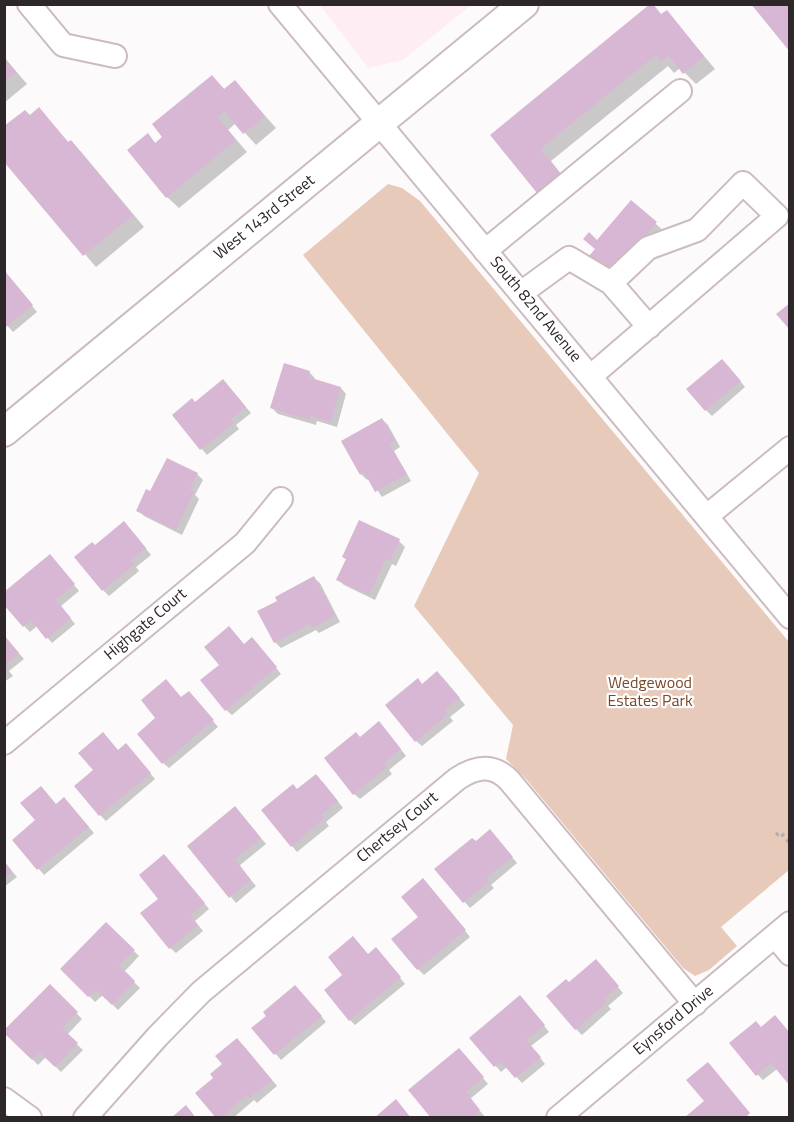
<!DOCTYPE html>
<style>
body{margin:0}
#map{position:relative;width:794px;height:1122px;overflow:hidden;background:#fdfafb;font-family:"Titillium Web",sans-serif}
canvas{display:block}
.frame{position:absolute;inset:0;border:6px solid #2e272a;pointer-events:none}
</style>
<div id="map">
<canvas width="794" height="1122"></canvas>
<div class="frame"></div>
</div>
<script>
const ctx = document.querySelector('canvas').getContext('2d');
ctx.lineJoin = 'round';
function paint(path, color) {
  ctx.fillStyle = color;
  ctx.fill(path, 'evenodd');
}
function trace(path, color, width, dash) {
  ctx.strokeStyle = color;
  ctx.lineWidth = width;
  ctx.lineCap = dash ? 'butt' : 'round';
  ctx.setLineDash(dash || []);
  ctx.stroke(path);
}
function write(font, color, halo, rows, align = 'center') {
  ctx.font = font + ' "Titillium Web",sans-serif';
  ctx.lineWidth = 4.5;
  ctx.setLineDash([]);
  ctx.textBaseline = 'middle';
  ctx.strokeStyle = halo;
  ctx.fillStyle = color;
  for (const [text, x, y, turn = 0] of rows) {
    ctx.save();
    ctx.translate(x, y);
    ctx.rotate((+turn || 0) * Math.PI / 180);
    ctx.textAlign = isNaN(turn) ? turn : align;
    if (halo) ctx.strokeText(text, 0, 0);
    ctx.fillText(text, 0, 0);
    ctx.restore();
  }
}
const built = new Path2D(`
 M320 5H471L403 60 368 68Z`);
const green = new Path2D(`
 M388 184 402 188 420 201 789 642V870L721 927 737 946 709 970 695 976 683 968 526 779 506 759 513 725 414 606 479 473 303 255Z`);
const shadow = new Path2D(`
 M667 12 715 69 696 84 680 68 674 73 668 66 551 161 571 187 550 204 492 135Z
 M4 57 27 84 4 103Z
 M212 77 225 90 235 82 276 128 256 145 236 123 228 130 247 152 179 208 167 197 148 135 156 144Z
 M39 109 69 143 71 141 82 153 144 227 96 267 4 160 30 117Z
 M631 202 665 232 622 283 596 249 598 242Z
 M4 271 37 312 13 332 4 322Z
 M728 366 745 387 712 416 706 410Z
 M309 372 315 378 314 380 341 388 346 394 337 427 317 421 316 425 278 414 272 408Z
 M223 381 251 413 236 425 239 429 207 455 174 416 195 404Z
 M382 419 388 425 400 447 394 451 411 481 382 497 369 478 367 480 361 474Z
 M197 474 203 480 195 495 199 499 182 535 144 516 138 510 151 493Z
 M360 522 399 541 405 547 396 566 392 564 375 600 344 585 338 580 347 560 344 557Z
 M130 529 151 555 136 567 139 571 109 596 103 590 95 547Z
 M55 562 79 591 61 606 75 624 52 643 37 626 30 632 24 626Z
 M314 578 320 583 340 622 319 633 316 630 281 648 275 642 259 612 279 601Z
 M4 636 24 659 9 671 13 676 4 682Z
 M258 645 281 674 232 715 226 710 244 646Z
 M443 678 465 705 450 717 453 721 422 746 416 741 422 685Z
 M194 698 218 727 169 768 163 763 181 699Z
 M385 729 406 756 389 770 392 774 360 799 354 794 360 738Z
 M118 751H132L155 779 106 821 100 815Z
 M322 781 343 808 326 822 329 826 297 852 292 846 298 790Z
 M57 805H70L94 833 44 875 14 840Z
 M241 814 266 844 239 866 256 886 236 903 189 847Z
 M495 837 517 863 491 885 494 888 470 908 436 870 476 843Z
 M4 862 17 877 4 887Z
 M170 862 209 909 195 921 203 931 176 953 170 948 160 899Z
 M429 886 470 937 424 975 418 969 420 917Z
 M106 924 139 956 124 972 140 988 118 1010 103 995 95 1002 62 969Z
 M381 955 405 984 355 1025 350 1020 368 956Z
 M601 967 623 993 608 1006 611 1009 582 1035 576 1029 569 984Z
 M50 986 82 1019 67 1035 83 1050 61 1072 46 1057 38 1065 5 1032Z
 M301 992 326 1022 281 1060 253 1028Z
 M526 1003 549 1032 531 1046 545 1064 522 1083 507 1067 501 1072 471 1038Z
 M756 1023 777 1069 763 1080 757 1074Z
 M243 1045 277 1086 257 1103 254 1100 233 1118H218L215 1078Z
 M465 1056 488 1084 470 1099 485 1117 433 1118Z`);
const building = new Path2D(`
 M650 4H653L661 14 667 10 704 56 683 74 669 56 661 62 656 55 540 149 561 174 537 193 490 135Z
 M751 4H790V52Z
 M4 57 16 72 4 82Z
 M212 75 224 89 235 80 265 116 243 134 224 111 218 117 236 140 166 198 127 150 148 133 155 143 162 137 152 124Z
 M39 107 68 142 71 140 133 215 83 256 4 162V126L25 110 30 115Z
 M631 200 657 222 612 276 589 256 595 249 583 239 589 232 597 240Z
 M4 270 33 305 6 327 4 325Z
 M790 303V330L776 314Z
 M722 359 741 381 705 411 686 389Z
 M284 363 310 371 308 377 341 387 331 422 311 416 310 420 270 408Z
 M223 379 246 407 231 419 234 423 200 450 172 415 192 398 195 402Z
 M382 418 395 441 389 444 407 474 375 492 364 472 360 475 341 441Z
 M167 458 198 473 190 490 194 492 176 530 136 511 146 489 150 491Z
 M359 520 400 539 390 561 386 559 369 595 336 580 346 559 342 557Z
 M124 521 146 548 131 560 135 564 102 591 74 557 92 542 95 545Z
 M50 554 75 584 56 600 71 618 46 639 31 620 23 627 4 605V592Z
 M314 576 335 616 312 628 310 624 274 643 257 611 277 601 275 597Z
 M229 626 244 644 252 637 277 667 225 711 200 680 219 665 204 647Z
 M4 635 19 653 5 665 8 669 4 672Z
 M437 671 460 698 445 710 448 714 415 742 385 705 418 678 422 684Z
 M166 679 181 697 189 691 214 720 162 764 137 734 155 718 141 700Z
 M379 721 401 749 384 763 387 767 353 795 324 758 356 732 360 737Z
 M103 732 118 750 126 743 151 773 99 816 74 786 93 770 78 753Z
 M316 774 338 801 321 815 324 819 291 847 261 810 293 784 297 789Z
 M41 786 56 804 64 797 89 827 37 870 12 840 35 820 20 803Z
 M235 806 261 838 235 859 251 880 229 898 187 846Z
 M490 829 513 857 486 878 489 882 463 903 434 869 472 838 476 841Z
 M164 854 205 903 190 915 198 925 169 949 140 913 158 899 139 875Z
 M4 861 12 871 4 877Z
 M423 878 466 930 417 970 391 939 418 917 401 897Z
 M106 922 135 950 119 965 135 981 112 1005 96 990 88 997 60 969Z
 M353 936 368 954 376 947 401 977 349 1021 324 990 342 975 328 957Z
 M596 959 619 986 604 999 607 1002 575 1030 546 996 566 979 569 982Z
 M50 984 78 1012 62 1028 78 1043 55 1067 39 1052 32 1060 4 1033V1030Z
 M295 985 322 1016 274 1055 251 1028 266 1016 263 1012Z
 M520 995 545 1025 526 1040 541 1057 515 1078 501 1062 494 1067 469 1038Z
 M775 1015 790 1033V1086L771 1063 756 1076 729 1043 756 1021 761 1027Z
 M237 1038 272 1080 250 1098 247 1095 221 1118H216L195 1093 213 1078 210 1074 222 1064 215 1056Z
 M459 1048 484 1077 466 1092 480 1110 471 1118H443L440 1114 437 1118H431L408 1090Z
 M708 1062 750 1113 745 1118H684L704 1101 686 1080Z
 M396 1099 411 1118H374Z
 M186 1105 196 1118H171Z`);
const path = new Path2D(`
 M776 835 780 832 790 843`);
const minor = new Path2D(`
 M29 4 63 45 115 56
 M280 4 790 617
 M485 251 680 91
 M611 283 649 327
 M521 293 569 258 611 283 648 248 697 230 743 183 777 216 591 376
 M707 516 790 448
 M4 743 245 543 281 499
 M775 936 790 954
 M4 1099 30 1118
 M85 1118 158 1036 201 992 457 779C475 767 492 763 509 780L695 1004
 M558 1118 790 923`);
const major = new Path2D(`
 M4 432 524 4`);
const streetNames = [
 ["West 143rd Street",265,218,-39],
 ["South 82nd Avenue",535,310,50],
 ["Highgate Court",146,625,-40],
 ["Chertsey Court",398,828,-40],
 ["Eynsford Drive",674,1021,-40]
];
const parkNames = [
 ["Wedgewood",650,684],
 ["Estates Park",650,702]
];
paint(built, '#feedf2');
paint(green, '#e8caba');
paint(shadow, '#0003');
paint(building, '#d7b7d3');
trace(minor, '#ccbbc0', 26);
trace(major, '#ccbbc0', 32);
trace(path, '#b3afb1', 4, [3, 4.5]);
trace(minor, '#fff', 22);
trace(major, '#fff', 28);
write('16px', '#2e272a', '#fff', streetNames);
write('16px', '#7c482a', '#fff', parkNames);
</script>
